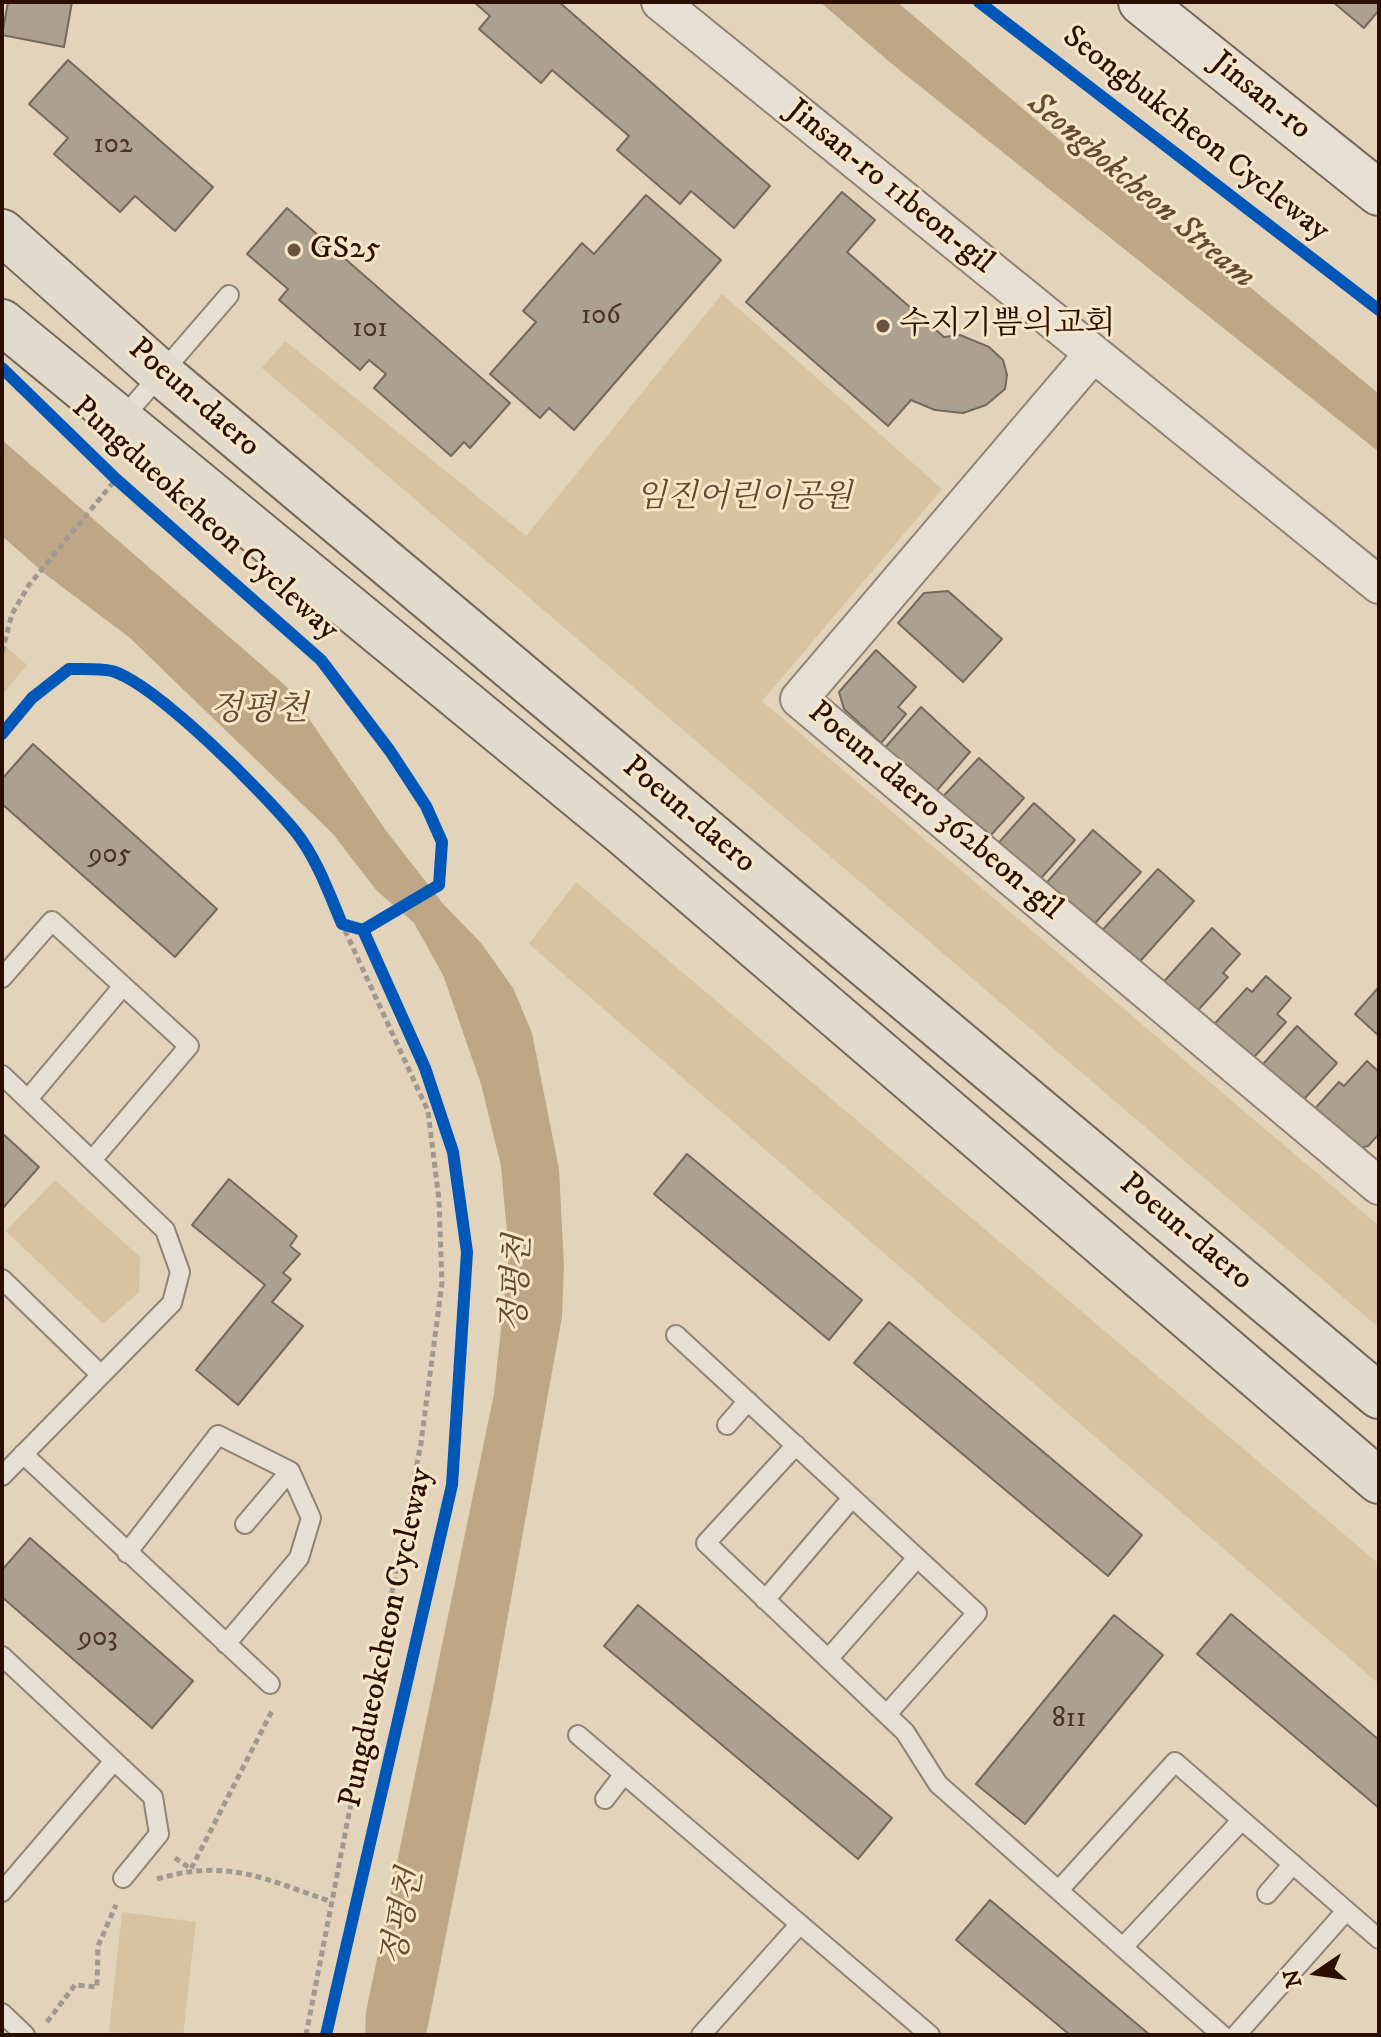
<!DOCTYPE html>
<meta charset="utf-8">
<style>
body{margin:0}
#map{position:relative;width:1381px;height:2037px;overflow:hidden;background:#e2d3ba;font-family:"IM FELL DW Pica",serif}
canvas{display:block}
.frame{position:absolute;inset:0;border:4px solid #2a0e00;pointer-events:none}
.north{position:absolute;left:1277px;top:1933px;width:80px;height:80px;-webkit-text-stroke:6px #f7e5c8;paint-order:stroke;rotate:257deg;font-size:22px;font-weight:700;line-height:32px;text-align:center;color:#2a0e00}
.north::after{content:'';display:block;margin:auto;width:28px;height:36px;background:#2a0e00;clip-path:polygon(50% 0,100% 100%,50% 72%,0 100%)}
</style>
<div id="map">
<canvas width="1381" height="2037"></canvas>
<div class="frame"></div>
<div class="north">N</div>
</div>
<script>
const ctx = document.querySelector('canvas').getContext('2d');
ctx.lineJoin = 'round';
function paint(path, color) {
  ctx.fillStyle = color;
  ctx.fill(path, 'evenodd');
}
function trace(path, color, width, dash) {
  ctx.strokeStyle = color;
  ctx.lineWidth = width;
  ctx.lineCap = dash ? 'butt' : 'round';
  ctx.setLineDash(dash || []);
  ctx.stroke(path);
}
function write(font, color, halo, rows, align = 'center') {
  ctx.font = font + ' "IM FELL DW Pica","Noto Serif KR",serif';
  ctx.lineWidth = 6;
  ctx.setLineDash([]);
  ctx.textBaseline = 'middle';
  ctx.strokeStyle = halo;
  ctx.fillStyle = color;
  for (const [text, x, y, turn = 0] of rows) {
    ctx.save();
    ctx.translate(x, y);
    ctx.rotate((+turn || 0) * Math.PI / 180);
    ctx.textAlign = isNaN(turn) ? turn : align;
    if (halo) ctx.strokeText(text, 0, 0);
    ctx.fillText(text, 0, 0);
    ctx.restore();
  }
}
const green = new Path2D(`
 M722 294 942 489 762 701 1379 1226V1328L262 368 285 341 526 536Z
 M2 643 27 665 2 695Z
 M576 882 1379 1564V1684L529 944Z
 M55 1180 140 1257 139 1292 103 1324 6 1231Z
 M122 1912 196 1922 183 2035 109 2032Z`);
const water = new Path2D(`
 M820 2H897L1068 147 1192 239 1379 394V452L892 64Z
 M2 440 287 687 387 832 444 905 481 943 513 988 532 1033 559 1169 564 1265 562 1317 493 1698 426 2035H365L366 2012 494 1394 509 1254 501 1166 481 1084 443 975 414 923 377 891 333 834 130 638 45 574 2 536Z`);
const building = new Path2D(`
 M8 2H72L64 47 2 35Z
 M474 2H559L770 186 734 228 691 191 680 204 617 150 629 136 552 70 541 83 479 29 490 16Z
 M1333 2H1379V10L1364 28Z
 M68 60 213 187 175 231 135 196 120 212 54 154 68 138 29 104Z
 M842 192 875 220 847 252 944 337 960 335 989 347 1003 360 1007 375 1005 389 986 405 963 413 935 410 911 400 888 426 746 302Z
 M646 195 721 260 574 430 549 408 540 418 490 374 536 322 523 311 582 243 594 254Z
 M287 208 510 403 470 448 464 442 451 456 374 388 386 374 369 360 360 370 279 300 288 289 247 254Z
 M948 591 1002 639 963 682 898 623 924 593Z
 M876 650 916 687 898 707 906 714 881 743 844 709 839 692Z
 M921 707 970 752 932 796 882 751Z
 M33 744 217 909 175 957 2 804V779Z
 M979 758 1024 798 983 844 937 803Z
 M1034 803 1075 840 1034 886 993 849Z
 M1093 830 1141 872 1088 931 1041 889Z
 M1158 869 1194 901 1135 967 1098 935Z
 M1212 928 1240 954 1223 973 1228 977 1192 1017 1159 987Z
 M1266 976 1291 998 1277 1014 1286 1022 1246 1066 1208 1031 1247 988 1252 992Z
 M1379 987V1036L1355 1014Z
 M1297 1026 1337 1063 1296 1108 1256 1072Z
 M1367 1061 1379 1072V1134L1368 1146 1351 1150 1310 1114 1339 1082 1344 1086Z
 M2 1133 39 1167 2 1209Z
 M687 1154 862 1300 829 1340 654 1194Z
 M229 1179 297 1236 290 1246 300 1254 283 1273 291 1279 272 1302 303 1326 238 1405 196 1370 265 1285 192 1225Z
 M889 1322 1142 1535 1108 1576 854 1363Z
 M30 1538 193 1681 152 1728 2 1597V1570Z
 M638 1605 892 1818 858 1859 604 1646Z
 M1231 1614 1379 1740V1808L1197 1654Z
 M1114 1615 1163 1655 1025 1824 976 1784Z
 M990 1900 1150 2035H1070L956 1940Z`);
const path = new Path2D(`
 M2 652 12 614 29 585 116 479
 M175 1858 191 1869 272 1711
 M157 1879C228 1858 265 1879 332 1902
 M47 2022 75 1985 97 1987 98 1946 116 1905
 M306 2035 421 1443 442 1283 439 1200 428 1111 342 924`);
const lane = new Path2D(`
 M121 420 229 295
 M2 978 52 921 189 1046 93 1159
 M2 1075 165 1230 180 1272 172 1303 2 1476
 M28 1099 123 986
 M2 1279 101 1375
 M676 1335 977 1613 887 1714
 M727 1425 748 1401
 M796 1445 706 1543 905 1732 938 1784 1222 2035
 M23 1454 270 1684
 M245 1524 290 1471
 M127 1553 218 1435 290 1471 311 1518 299 1558 226 1644
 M765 1600 852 1498
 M2 1656 153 1797 159 1834 123 1878
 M829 1658 917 1558
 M578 1735 930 2035
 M605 1799 624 1774
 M1059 1890 1175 1762 1379 1939
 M2 1892 114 1761
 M1267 1894 1293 1864
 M1123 1947 1242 1820
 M2 2013 25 2035
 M701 2035 800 1924
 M1236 2035 1346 1911`);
const street = new Path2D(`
 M660 2 1379 585
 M1093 354 799 699 1379 1186`);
const secondary = new Path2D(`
 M1141 2 1379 193`);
const primary = new Path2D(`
 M2 232 163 375 1379 1396
 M2 322 622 832 1379 1481`);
const cycleway = new Path2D(`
 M979 2 1379 310
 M2 368 116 479 321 660 390 751 426 806 442 842 439 885 363 930
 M2 734 32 698 69 669C82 669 99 668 112 671 156 684 264 793 295 831 316 857 329 893 342 924L363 930
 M326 2035 452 1485 467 1252 453 1152 425 1068 363 930`);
const markers = [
 [294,250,8,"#6a5341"],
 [883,326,8,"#6a5341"]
];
const numberNames = [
 ["102",113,146],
 ["106",601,317],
 ["101",370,330],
 ["905",110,856],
 ["903",98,1639],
 ["811",1069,1720]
];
const streetNames = [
 ["Jinsan-ro",1260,97,39],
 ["Seongbukcheon Cycleway",1195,135,38],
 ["Jinsan-ro 11beon-gil",889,188,39],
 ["Poeun-daero",193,399,41],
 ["Pungdueokcheon Cycleway",204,520,42],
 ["Poeun-daero 362beon-gil",934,812,40],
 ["Poeun-daero",688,816,40],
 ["Poeun-daero",1185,1233,40],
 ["Pungdueokcheon Cycleway",388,1638,-78]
];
const poiNames = [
 ["GS25",310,250],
 ["수지기쁨의교회",899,326]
];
const parkNames = [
 ["임진어린이공원",744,499]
];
const waterNames = [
 ["Seongbokcheon Stream",1140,192,40],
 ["정평천",259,712],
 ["정평천",519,1284,-87],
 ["정평천",405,1918,-79]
];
paint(green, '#d8c2a1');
paint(water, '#bea686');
paint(building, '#aca08f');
trace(building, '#75695b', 2);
trace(lane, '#908374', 22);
trace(street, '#908374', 40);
trace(secondary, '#75695b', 48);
trace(primary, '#75695b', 48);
trace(path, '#a1998f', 5, [6, 4]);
trace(lane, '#e7dfd3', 18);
trace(street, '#e7dfd3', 36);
trace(secondary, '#e7dfd3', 44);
trace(primary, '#e2dacc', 44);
trace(cycleway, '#0057b8', 12);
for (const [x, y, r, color] of markers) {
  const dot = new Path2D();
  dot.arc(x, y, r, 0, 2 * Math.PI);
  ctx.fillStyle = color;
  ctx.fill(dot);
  trace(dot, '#f7e5c8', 3);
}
write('28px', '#4a3224', null, numberNames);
write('32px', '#2a0e00', '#f7e5c8', streetNames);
write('32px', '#2a0e00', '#f7e5c8', poiNames, 'left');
write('italic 32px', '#644831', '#f7e5c8', parkNames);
write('italic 34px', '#654a32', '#f7e5c8', waterNames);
</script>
